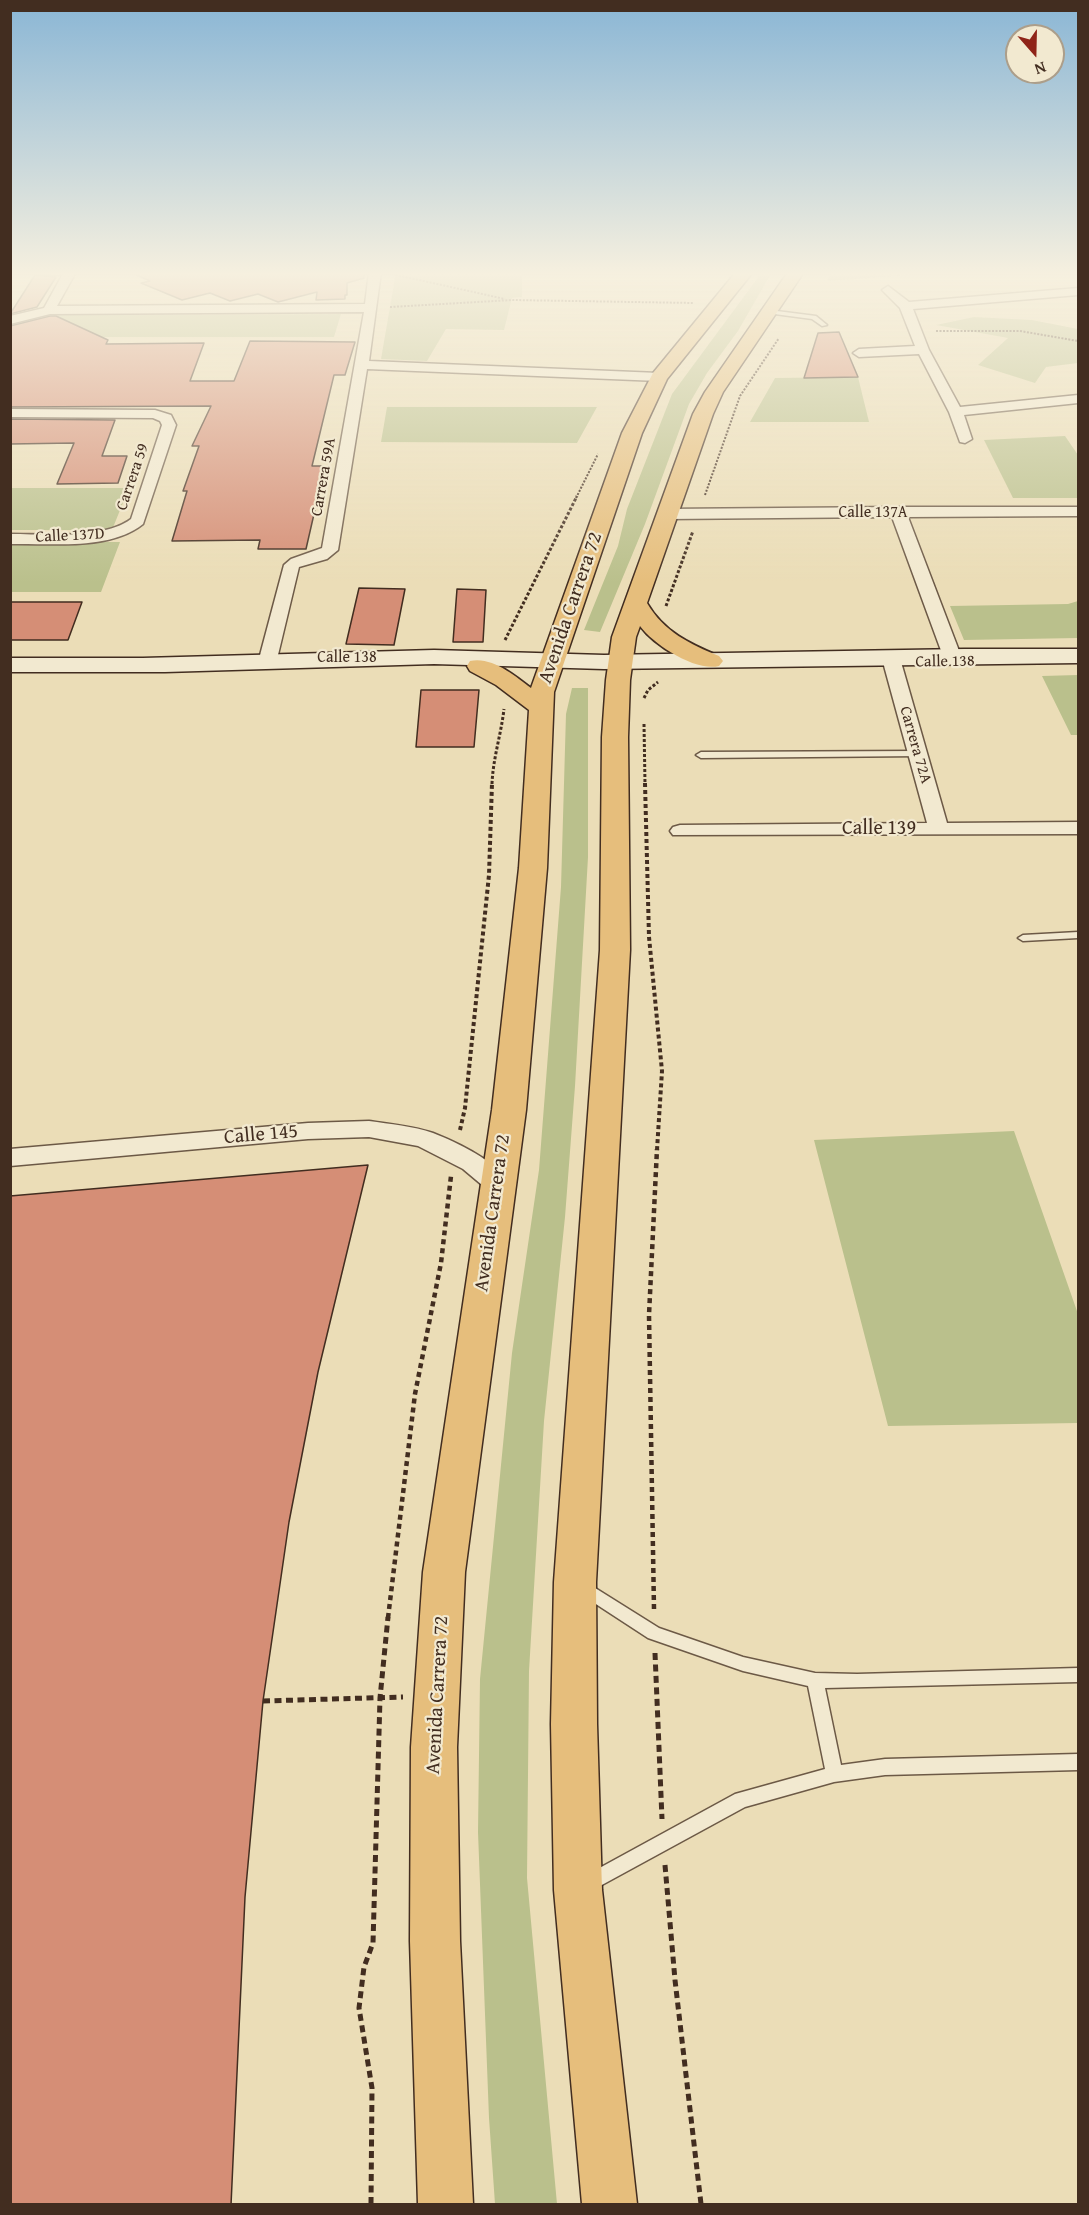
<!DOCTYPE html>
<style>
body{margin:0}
#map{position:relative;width:1089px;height:2215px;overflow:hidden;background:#ebddb7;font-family:"Gentium Book Plus",serif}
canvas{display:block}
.frame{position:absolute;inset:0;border:12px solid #422d20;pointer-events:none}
.north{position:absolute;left:1005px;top:24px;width:60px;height:60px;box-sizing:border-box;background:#f2e9d0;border:2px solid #ac9e8a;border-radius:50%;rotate:160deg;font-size:16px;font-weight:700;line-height:24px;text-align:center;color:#422d20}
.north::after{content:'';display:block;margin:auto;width:21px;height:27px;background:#8f2418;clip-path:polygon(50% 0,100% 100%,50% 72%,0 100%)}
</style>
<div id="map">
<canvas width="1089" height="2215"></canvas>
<div class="frame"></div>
<div class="north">N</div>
</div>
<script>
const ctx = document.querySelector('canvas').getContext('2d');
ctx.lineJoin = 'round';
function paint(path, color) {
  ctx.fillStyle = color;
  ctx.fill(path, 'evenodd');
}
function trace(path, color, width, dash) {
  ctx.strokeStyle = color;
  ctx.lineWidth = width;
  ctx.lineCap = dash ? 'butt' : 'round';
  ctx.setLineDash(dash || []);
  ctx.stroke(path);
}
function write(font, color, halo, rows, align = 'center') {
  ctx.font = font + ' "Gentium Book Plus",serif';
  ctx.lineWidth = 4.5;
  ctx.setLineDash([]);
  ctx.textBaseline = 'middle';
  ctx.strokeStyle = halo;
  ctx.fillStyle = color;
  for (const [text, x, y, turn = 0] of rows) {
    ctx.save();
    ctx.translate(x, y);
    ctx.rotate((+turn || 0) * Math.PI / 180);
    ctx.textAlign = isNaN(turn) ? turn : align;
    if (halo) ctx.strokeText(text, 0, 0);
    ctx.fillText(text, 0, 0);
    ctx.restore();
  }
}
const green = new Path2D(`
 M396 272H522V297L512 298 504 330 446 329 427 361 381 359Z
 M762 272H772L738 331 707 373 689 404 645 524 600 632 584 630 618 546 627 509 672 394Z
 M832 272H920L922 274 827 281Z
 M341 314 334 337H11V324L55 315Z
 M974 317 1032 320 1078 329V363L1046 367 1035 383 978 365 1008 338 936 325Z
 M858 377 869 422H750L775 378Z
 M387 407H597L577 443 381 442Z
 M1065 436 1078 455V498H1013L984 440Z
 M10 488H129L112 530H11Z
 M10 542H120L101 592H11Z
 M1078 601V638L964 640 950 606 1068 604Z
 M1078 675V735H1071L1042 676Z
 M572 688H588V857L575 1086 565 1217 544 1421 529 1671 527 1878 557 2204H495L489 2118 478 1832 480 1679 512 1353 539 1170 561 887 566 714Z
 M1014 1131 1078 1314V1423L888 1426 814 1140Z`);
const building = new Path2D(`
 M130 272H364V278L347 283V295H345V299L316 300 317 292 278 302 258 294 230 301 210 293 182 300 141 283 150 281Z
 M35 275 56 277 37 307 10 314Z
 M50 316H56L108 340 106 344 204 343 190 381H234L250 341 355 342 345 375H334L312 466H325L306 549H258L260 540 172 541 187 491H183L199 446H192L211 406 10 407V326Z
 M839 332 858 377 804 378 818 333Z
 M10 419 115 420 102 456H127L118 483 57 484 74 443 10 444Z
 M359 588 405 589 394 645 346 644Z
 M457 589 486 590 483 642H453Z
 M10 602H82L68 640H10Z
 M421 690H479L474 747H416Z
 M368 1165 318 1372 289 1522 263 1701 245 1897 231 2205H10V1196Z`);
const pathFar4 = new Path2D(`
 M392 274 505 299
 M390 307 512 300 694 303
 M936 331H1020L1078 341
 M705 495 740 396 779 338
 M576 498 598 454`);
const pathFar3 = new Path2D(`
 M666 606 693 531
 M505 640 577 496
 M644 698 648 690 658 682
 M644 724 645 784
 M492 784C493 758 501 735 504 709`);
const pathFar2 = new Path2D(`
 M645 783 649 937 662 1071 657 1150
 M460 1130 465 1108 489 875 492 783`);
const pathFar1 = new Path2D(`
 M654 1609 649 1315 657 1149
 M388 1618 415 1394 441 1263 451 1176`);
const path = new Path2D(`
 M655 1653 662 1819
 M263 1701 403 1697
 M665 1865 675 1980 701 2204
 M371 2204 372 2088 359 2008 364 1967 373 1943 380 1698 388 1617`);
const service = new Path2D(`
 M32 272H62V273L59 275Z
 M769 310 816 316 827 325 822 326 812 319 767 313Z
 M918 751 921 752V756L701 758 696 755 701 752Z
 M1078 932V938L1023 941 1018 938 1023 935Z
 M584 1581 659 1628 743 1657 815 1673 857 1674 1078 1668V1682L825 1688 841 1765 885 1759 1078 1754V1770L885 1775 834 1782 745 1807 589 1892 583 1889 580 1883 583 1877 735 1794 825 1769 808 1686 743 1671 648 1638 579 1593 576 1588 579 1583Z`);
const minor = new Path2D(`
 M64 272H76L57 306 365 304 369 272H381L369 361 659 373 666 377 659 381 367 369 338 550 327 559 299 567 277 659 274 663H262L259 659 284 565 291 559 322 548 364 312 50 314 10 324V316L44 308Z
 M888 286 909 302 1078 288V295L913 309 929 350 960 407 1078 395V403L964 415 972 439 965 443 960 442 949 412 919 354 859 357 853 353 859 349 915 346 900 308 882 290Z
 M10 409 155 410 171 415 176 425 143 524C109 551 52 543 10 544V534C45 534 103 540 131 519L162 425 160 421 153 418 10 417Z
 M898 507H1078V516L908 517 961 656 958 660H946L943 656 892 517 667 519 659 514 667 509Z
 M892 657 898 658 901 662 947 823 1078 822V834L673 835 670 831 673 827 680 825 927 823 883 662 886 658Z
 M369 1121C390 1124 413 1126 433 1133 458 1143 495 1160 510 1184L506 1190 497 1193 488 1190 463 1169 418 1146 369 1137 308 1139 10 1166V1149L308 1123Z`);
const secondary = new Path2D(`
 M964 649H1078V663L604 669 434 664 165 672H10V658H143L434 650 604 655Z`);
const trunk = new Path2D(`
 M736 272H753L667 379 642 433 554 692 547 868 526 1110 465 1572 457 1747 460 1941 473 2204H418L410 1941 411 1747 423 1572 492 1110 519 868 529 710 496 685 470 671 467 666 470 661C492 656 515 676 531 688L622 433 653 373Z
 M788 272H804L723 392 713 414 647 603C664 632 690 644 719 656L723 661 719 666C696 672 654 645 640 626L636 637 630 680 628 737 630 950 596 1582 597 1724 602 1890 637 2204H582L554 1890 551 1724 554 1582 600 950 602 737 606 680 612 637 693 414 705 392Z`);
const farStreetnames = [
 ["Carrera 59",133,477,-71],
 ["Carrera 59A",324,477,-80],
 ["Calle 137A",873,513],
 ["Calle 137D",70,536,-3],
 ["Calle 138",347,658],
 ["Calle 138",945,662,-1],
 ["Carrera 72A",915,745,74]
];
const streetNames = [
 ["Avenida Carrera 72",571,608,-71],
 ["Calle 139",879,829],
 ["Calle 145",261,1135,-5],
 ["Avenida Carrera 72",493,1213,-82],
 ["Avenida Carrera 72",438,1695,-87]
];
paint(green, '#bac08c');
paint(building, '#d58e76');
trace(building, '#422d20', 1.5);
trace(service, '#6c5946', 3);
trace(minor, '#6c5946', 3);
trace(secondary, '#422d20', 3);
trace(trunk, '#422d20', 3);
trace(pathFar4, '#422d20', 2, [2, 1.5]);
trace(pathFar3, '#422d20', 3, [3, 2]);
trace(pathFar2, '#422d20', 4, [4, 3]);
trace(pathFar1, '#422d20', 4.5, [5, 4]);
trace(path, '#422d20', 5, [7, 4.5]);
paint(service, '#f2e9d0');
paint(minor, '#f2e9d0');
paint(secondary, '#f2e9d0');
paint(trunk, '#e6be7c');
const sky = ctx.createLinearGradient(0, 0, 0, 583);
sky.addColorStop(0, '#8ab6d5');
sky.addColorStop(0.47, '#f6f0df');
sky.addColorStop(1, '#f6f0df00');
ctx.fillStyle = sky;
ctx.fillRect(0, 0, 1089, 583);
write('16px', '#422d20', '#f2e9d0', farStreetnames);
write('20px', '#422d20', '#f2e9d0', streetNames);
</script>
